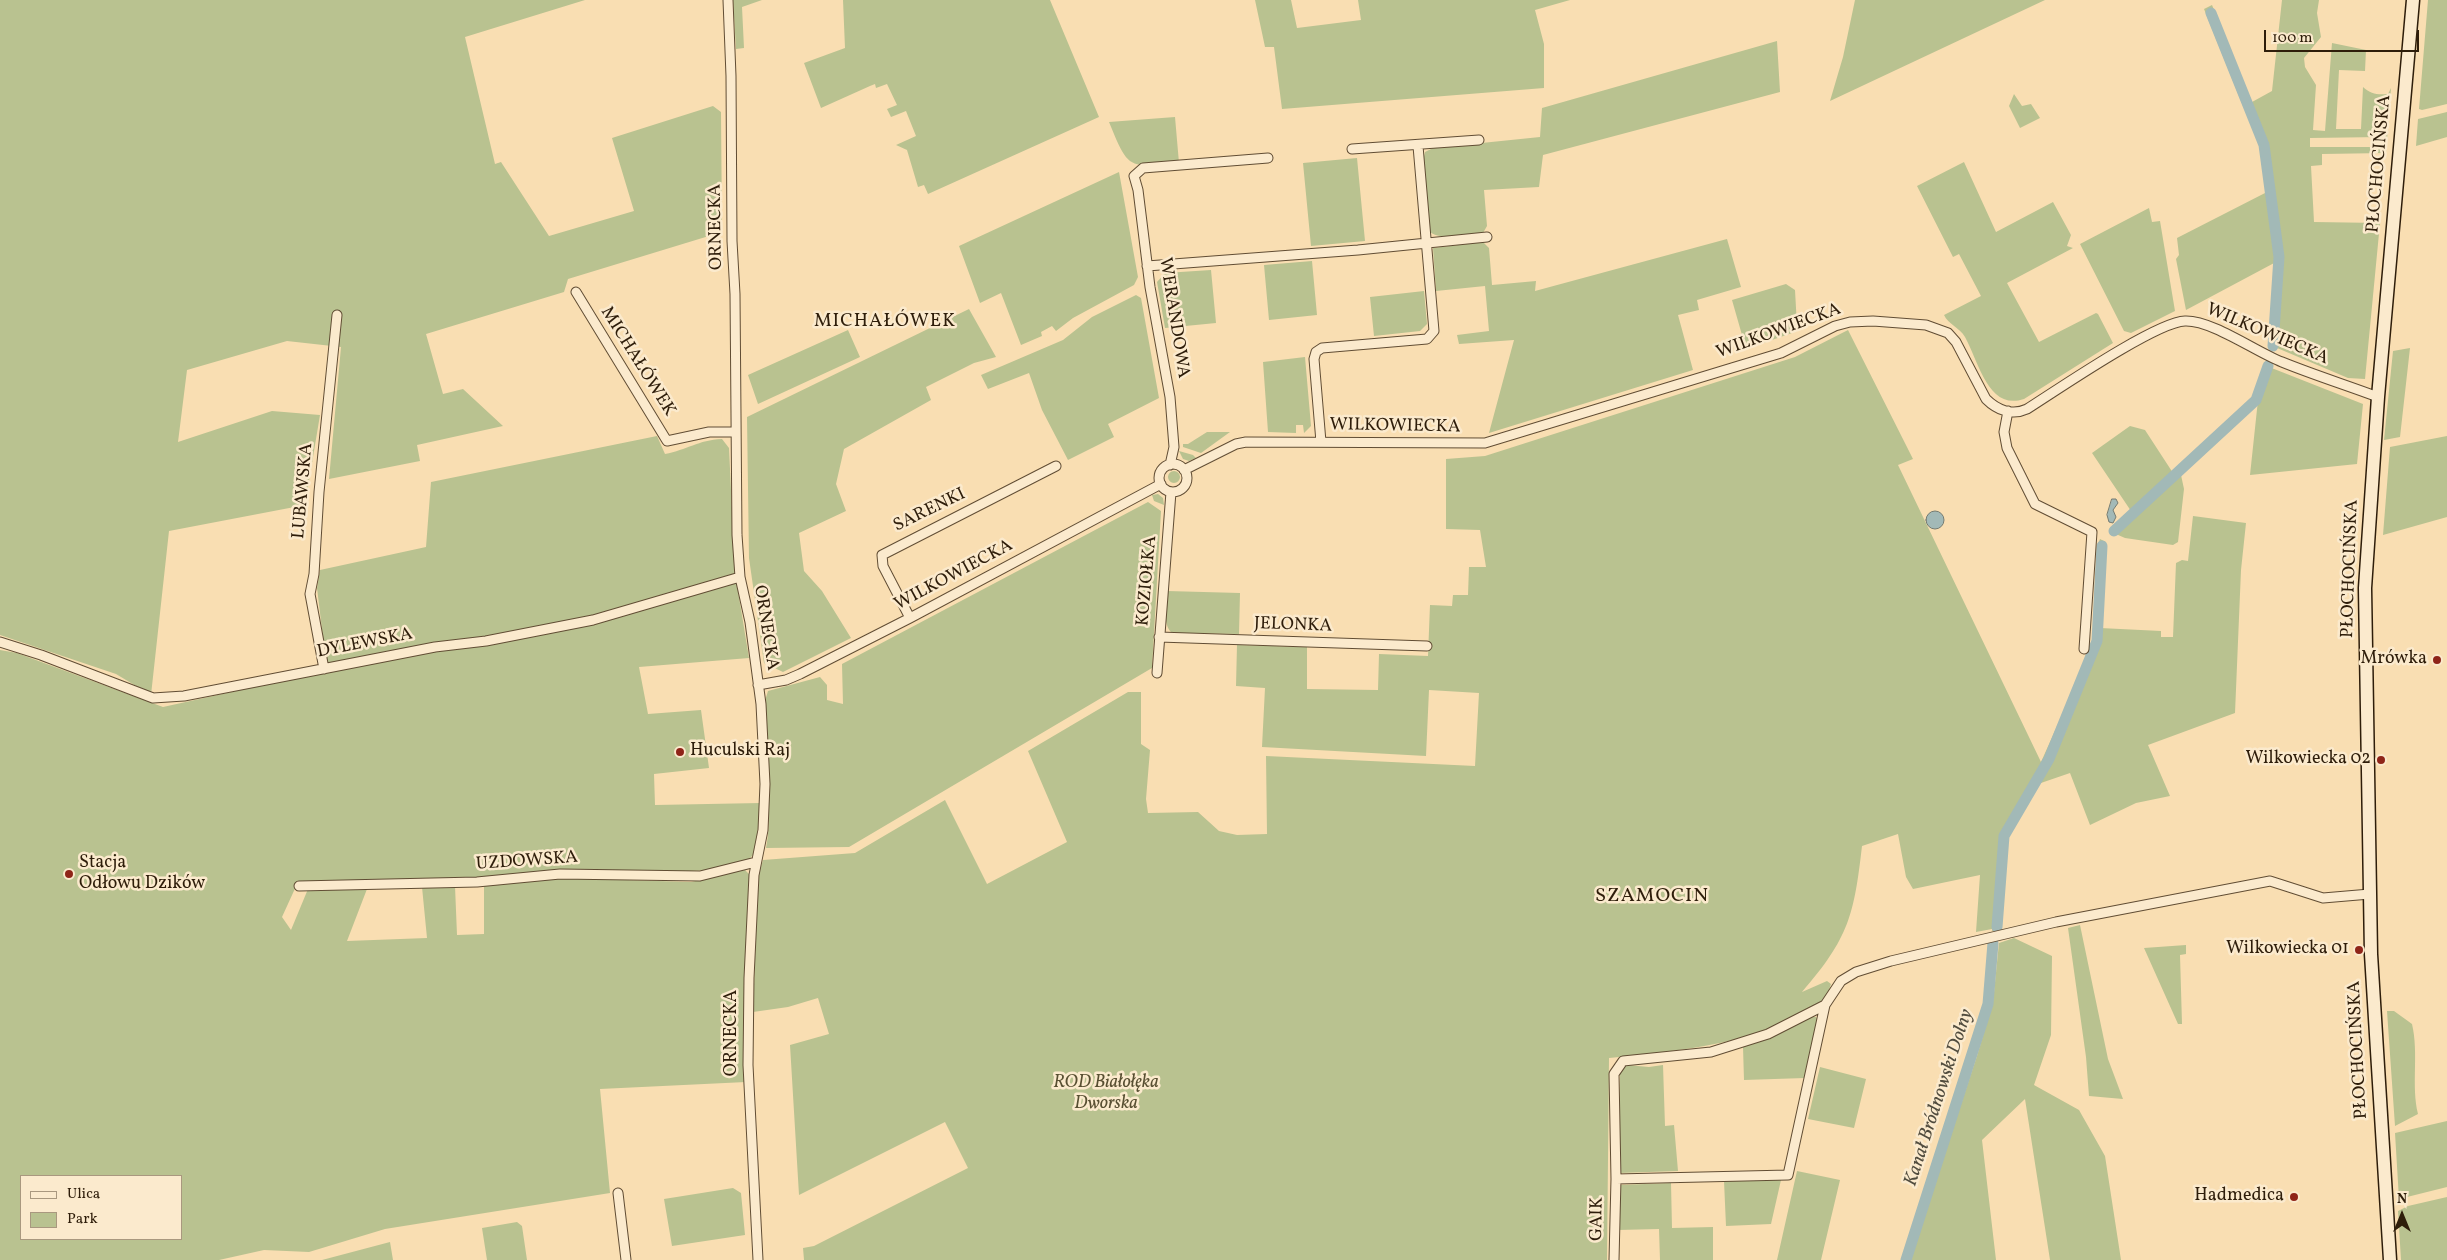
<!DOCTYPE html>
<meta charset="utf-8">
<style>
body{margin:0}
#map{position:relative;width:2447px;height:1260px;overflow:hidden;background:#f9deb2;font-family:Vollkorn,serif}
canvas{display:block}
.legend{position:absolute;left:20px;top:1175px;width:162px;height:65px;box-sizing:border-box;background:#fbeacd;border:1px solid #a9987f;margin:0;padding:6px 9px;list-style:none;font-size:15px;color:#2e1d0a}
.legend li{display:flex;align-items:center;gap:10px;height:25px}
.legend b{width:25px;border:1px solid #a9987f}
.north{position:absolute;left:2377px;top:1190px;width:50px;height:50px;-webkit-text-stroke:4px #fbeacd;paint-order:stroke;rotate:0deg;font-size:14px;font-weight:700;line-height:20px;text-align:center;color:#2e1d0a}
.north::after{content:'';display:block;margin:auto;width:18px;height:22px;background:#2e1d0a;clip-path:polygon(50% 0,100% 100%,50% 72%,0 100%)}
.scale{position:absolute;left:2264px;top:30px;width:155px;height:22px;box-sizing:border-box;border:2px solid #2e1d0a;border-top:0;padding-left:6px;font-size:15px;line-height:18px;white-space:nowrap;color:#2e1d0a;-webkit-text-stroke:4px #fbeacd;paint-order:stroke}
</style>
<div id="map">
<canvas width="2447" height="1260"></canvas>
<ul class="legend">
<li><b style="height:6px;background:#fbeacd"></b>Ulica</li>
<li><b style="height:14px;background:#b9c290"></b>Park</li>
</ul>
<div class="north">N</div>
<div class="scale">100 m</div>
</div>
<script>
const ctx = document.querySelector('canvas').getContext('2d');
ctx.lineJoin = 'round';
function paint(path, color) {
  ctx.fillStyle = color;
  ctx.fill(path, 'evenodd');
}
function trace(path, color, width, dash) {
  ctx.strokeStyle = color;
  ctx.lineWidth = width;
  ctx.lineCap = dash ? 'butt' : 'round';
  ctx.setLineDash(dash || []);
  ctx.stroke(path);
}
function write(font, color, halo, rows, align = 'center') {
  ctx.font = font + ' Vollkorn,serif';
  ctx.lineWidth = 5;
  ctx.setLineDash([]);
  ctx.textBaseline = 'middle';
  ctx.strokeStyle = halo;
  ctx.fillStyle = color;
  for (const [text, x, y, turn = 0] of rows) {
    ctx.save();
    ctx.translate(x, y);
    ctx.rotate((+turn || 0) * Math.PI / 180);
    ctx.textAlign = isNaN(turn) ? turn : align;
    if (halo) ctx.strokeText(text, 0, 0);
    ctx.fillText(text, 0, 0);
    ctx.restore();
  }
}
const green = new Path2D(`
 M0 0H585L465 37 495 164 501 162 549 236 634 211 612 138 713 106 721 112 722 232 568 279 564 292 426 334 443 394 463 389 503 426 417 445 420 461 329 479 341 347 287 341 187 370 178 442 272 411 320 415 305 505 169 531 151 695 116 674 0 635Z
 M733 0H762L742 7 744 48 736 49Z
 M843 0H1050L1099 117 928 194 924 185 918 187 907 150 896 145 916 136 906 111 891 117 887 109 897 105 887 84 876 88 875 84 870 86 821 108 804 63 845 48Z
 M1255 0H1291L1297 28 1361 20 1358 0H1570L1535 10 1544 44V88L1282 109 1274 47H1265Z
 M1855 0H2045L1830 101 1843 57Z
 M2282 0H2319L2317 13 2321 37 2304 58 2305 67 2316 85 2313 130 2325 131 2332 43 2366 50 2365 71 2339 70 2336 129H2361L2363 87C2371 94 2377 95 2388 94L2391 88 2386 153 2322 154V165L2311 166 2314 222 2380 223 2365 379 2348 378 2270 345 2276 262 2186 310 2176 259 2179 255 2177 238 2267 192 2258 134 2246 105 2243 106 2204 9 2212 5 2252 102 2272 91ZM2381 137V147H2310V138Z
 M2428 0H2447V104L2422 110 2419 109Z
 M1777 41 1780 92 1543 155 1539 187 1484 190 1487 226 1483 233C1469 234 1440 242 1429 231L1423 161 1425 152 1433 148 1540 137 1542 108Z
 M2014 94 2022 106 2031 104 2040 118 2020 128 2009 106Z
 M2447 112V137L2416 146 2418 119Z
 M1175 117 1179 163C1128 167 1129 171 1109 122Z
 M1357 158 1365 241 1311 246 1303 163Z
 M1964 162 1996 232 2053 202 2071 235 2067 246 2073 248 2007 283 2039 342 2096 313 2098 314 2113 343 2024 399C1988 411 1979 362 1965 337 1960 328 1948 324 1944 315L1981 296 1959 254 1953 257 1917 186Z
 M1119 172 1138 277 1134 285 1073 318 1056 331 1052 326 1041 332 1042 336 1021 345 1001 293 980 303 959 246Z
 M2149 208 2152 222 2160 221 2175 311 2131 333 2124 331 2080 244Z
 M1727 239 1741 287 1697 300 1699 310 1678 315 1693 370 1489 433 1514 340 1459 344 1457 335 1489 331 1485 286 1436 291 1433 248 1483 242 1489 248 1492 285 1536 281 1535 291Z
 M1312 261 1317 315 1269 320 1264 265Z
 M1211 270 1216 323 1165 328 1157 282 1165 273Z
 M1786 284 1795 290 1797 326 1792 333 1746 349 1732 300Z
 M1424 291 1427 324 1420 331 1374 336 1370 297Z
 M1136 295 1141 298 1159 398 1108 424 1114 437 1068 460 1042 410 1029 373 988 389 981 375 1063 340 1092 317Z
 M969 309 996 357 974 363 926 387 931 400 844 449 836 484 846 511 799 533 804 571 822 591 851 638 783 672 764 663 749 558 747 417Z
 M848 330 860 357 758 404 748 375Z
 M1848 330 1913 459 1898 465 2041 762 2091 650 2094 637 2097 546 2100 539 2106 542 2104 547 2100 628 2161 631V637H2173L2176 563 2182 560 2188 561 2193 516 2246 523 2241 570 2235 713 2148 745 2170 796 2136 803 2090 825 2070 773 2038 784 2008 835 2000 929 1992 931V929L1976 932 1980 875 1913 889 1906 877 1898 834 1862 846C1854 915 1849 938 1802 992L1827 981 1831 984 1825 1002C1808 1010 1792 1021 1774 1028 1721 1047 1665 1052 1609 1058L1607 1260H804L803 1248 814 1246 968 1168 945 1122 799 1195 790 1045 829 1034 818 998 788 1007 753 1012 758 876 763 860 855 853 945 800 987 884 1067 842 1028 751 1128 692H1141V744L1150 750 1146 799 1148 813 1198 812 1219 831 1237 835 1267 834 1266 756 1475 766 1479 693 1429 690 1426 756 1262 747 1265 688 1236 686 1237 645 1307 647V689L1378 690 1379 654 1428 656 1430 605 1452 606 1453 595H1468L1469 567H1486L1480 530 1446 529V459L1485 456 1795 357Z
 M2410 348 2400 437 2384 440 2393 351Z
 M1305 357 1311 426 1304 433 1303 425H1296V433L1268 432 1263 362Z
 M2264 365 2363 404 2357 464 2250 475 2258 400 2230 430 2181 475 2184 489 2178 542 2173 545 2125 538 2109 531 2131 511 2092 453 2130 426 2145 430 2173 473 2255 398Z
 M1207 432H1230L1201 453 1183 447V444H1188Z
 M657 436 665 454C687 450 698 440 722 439L729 448 735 573 749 658 639 667 648 714 701 710 709 768 654 774 655 805 761 803 755 853 745 863 713 870 484 880 298 882 282 917 291 930 308 889H367L347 941 427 938 422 887 455 886 457 935 484 934V884L561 878 691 882 745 870 750 875 746 1082 600 1089 610 1193 385 1229 309 1252 264 1250 219 1260H0V650L17 653 163 707 327 671 317 588 320 570 426 547 431 482ZM21 1176H181V1239H21Z
 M2447 436V517L2383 535 2390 447Z
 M1179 451 1193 455 1196 458 1189 461 1183 459Z
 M1168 477a6 6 0 1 1 12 0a6 6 0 1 1-12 0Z
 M1158 494 1163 498 1164 505 1154 501 1152 495Z
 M1148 502 1161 511 1152 668 849 847 766 848C777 798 752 734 768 691L820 677 827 685V700L843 704 842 664Z
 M1167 591 1240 593 1239 634 1172 633C1162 624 1166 604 1167 591Z
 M2080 925 2108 1059 2123 1099 2089 1096 2086 1057 2068 928Z
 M2014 938 2052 956 2051 1035 2034 1085 2079 1110 2105 1156 2121 1260H2050L2025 1099 1982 1140 1996 1260H1909L1977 1056 1993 1002 1999 943Z
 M2186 945V954L2180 955 2182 1024H2178L2144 948Z
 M2387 1011H2394L2412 1024C2419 1054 2411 1085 2418 1114L2395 1126Z
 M1809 1017H1816L1818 1020 1805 1078 1744 1080 1743 1047Z
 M1627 1065 1649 1067 1663 1065 1665 1126 1674 1125 1678 1171 1619 1173 1620 1071Z
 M1820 1067 1866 1079 1854 1128 1808 1119Z
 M2447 1121V1187L2399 1199 2395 1133Z
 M1797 1171 1840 1180 1821 1260H1777Z
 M1781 1180 1771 1224 1726 1226 1724 1181Z
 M1671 1183 1672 1228 1713 1227V1260H1660L1659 1229 1618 1230 1619 1185Z
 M733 1188 741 1193 745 1235 672 1246 664 1199Z
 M2447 1197V1260H2401L2398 1211 2408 1206Z
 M517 1222 522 1226 527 1260H487L482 1228Z
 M390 1242 393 1260H322Z`);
const water = new Path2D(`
 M2112 499H2116L2118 503 2113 510 2116 517 2113 523 2109 522 2107 515Z
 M1926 520a9 9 0 1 1 18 0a9 9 0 1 1-18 0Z`);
const canal = new Path2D(`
 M2211 13 2264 145 2279 257 2273 346
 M2114 531 2256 400 2268 366
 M1997 927 2004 836 2049 759 2097 641 2102 546
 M1906 1260 1988 1004 1993 943`);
const minor = new Path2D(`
 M728 0 731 76 732 241 735 294 737 535 740 577 750 622 761 704 765 784 763 830 754 875 749 978 748 1065 758 1260
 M1352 149 1479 140
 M1147 266 1358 250 1487 237
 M576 292 667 441 709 432H736
 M2008 411 2004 432 2007 448 2035 504 2092 532 2084 649
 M1321 442 1314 359 1316 352 1322 348 1427 339 1434 331 1418 146
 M1159 478a14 14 0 1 1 28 0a14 14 0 1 1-28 0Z
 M1170 465 1174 447 1170 397 1150 287 1138 190 1134 176 1143 168 1268 158
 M1184 470 1236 444 1246 442 1485 443 1781 353 1835 326 1850 322 1873 321 1926 325 1948 333 1956 342 1986 399C1997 410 2012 416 2027 409 2057 390 2156 322 2185 321 2212 320 2256 352 2282 362 2314 375 2346 385 2378 397
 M910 618 883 566 882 555 1056 466
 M1159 637 1427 646
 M0 642 41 655 153 698 184 696 435 647 486 641 593 620 740 577
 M324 669 310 594 314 574 319 492 337 315
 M1157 673 1171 492
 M758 685 786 680 800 674 910 618 1161 484
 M299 886 477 882 560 874 700 876 756 862
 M1616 1179 1788 1175 1825 1005 1841 981 1856 972 1891 961 2056 922 2270 881 2323 898 2370 894
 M618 1193 626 1260
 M1614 1260 1616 1179 1614 1074 1623 1061 1711 1052 1768 1034 1825 1005`);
const secondary = new Path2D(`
 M2390 1260 2371 954 2365 588 2378 397 2413 0`);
const markers = [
 [2437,660,5,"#8f2418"],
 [680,752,5,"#8f2418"],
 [2381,760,5,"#8f2418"],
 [69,874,5,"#8f2418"],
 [2359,950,5,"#8f2418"],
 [2294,1197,5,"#8f2418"]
];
const streetNames = [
 ["PŁOCHOCIŃSKA",2380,164,-85],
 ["ORNECKA",717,227,-91],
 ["WERANDOWA",1173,318,81],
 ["WILKOWIECKA",1779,332,-20],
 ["WILKOWIECKA",2267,335,23],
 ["MICHAŁÓWEK",637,362,58],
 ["WILKOWIECKA",1395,427,1],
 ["LUBAWSKA",304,491,-85],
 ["SARENKI",930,511,-26],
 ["PŁOCHOCIŃSKA",2351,569,-88],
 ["WILKOWIECKA",954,576,-28],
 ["KOZIOŁKA",1148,581,-85],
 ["JELONKA",1293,626,2],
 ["ORNECKA",765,628,81],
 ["DYLEWSKA",365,644,-11],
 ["UZDOWSKA",527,862,-4],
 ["ORNECKA",733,1033,-90],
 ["PŁOCHOCIŃSKA",2359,1050,-93],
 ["GAIK",1598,1219,-89]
];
const poiNames = [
 ["Mrówka",2427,660],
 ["Huculski Raj",690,752,"left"],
 ["Wilkowiecka 02",2371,760],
 ["Stacja",79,864,"left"],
 ["Odłowu Dzików",79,885,"left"],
 ["Wilkowiecka 01",2349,950],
 ["Hadmedica",2284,1197]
];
const parkNames = [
 ["ROD Białołęka",1106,1084],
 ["Dworska",1106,1105]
];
const neighbourhoodNames = [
 ["MICHAŁÓWEK",885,323]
];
const waterNames = [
 ["Kanał Bródnowski Dolny",1940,1098,-72]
];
const quarterNames = [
 ["SZAMOCIN",1652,897]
];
paint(green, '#b9c290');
paint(water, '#a2b9b7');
trace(water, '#747b72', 1);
trace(canal, '#a2b9b7', 11);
trace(minor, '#614d34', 11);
trace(secondary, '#2e1d0a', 15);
trace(minor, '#fbeacd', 9);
trace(secondary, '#fbeacd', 12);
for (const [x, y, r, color] of markers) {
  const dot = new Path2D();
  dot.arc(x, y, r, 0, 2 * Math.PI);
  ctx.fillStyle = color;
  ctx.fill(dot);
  trace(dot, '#fbeacd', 2);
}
write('18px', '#2e1d0a', '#fbeacd', streetNames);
write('18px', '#2e1d0a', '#fbeacd', poiNames, 'right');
write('italic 18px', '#584f32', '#fbeacd', parkNames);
ctx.letterSpacing = '1px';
write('19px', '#2e1d0a', '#fbeacd', neighbourhoodNames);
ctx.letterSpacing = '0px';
write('italic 19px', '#514c3e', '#fbeacd', waterNames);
ctx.letterSpacing = '1px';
write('20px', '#2e1d0a', '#fbeacd', quarterNames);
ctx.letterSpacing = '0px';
</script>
